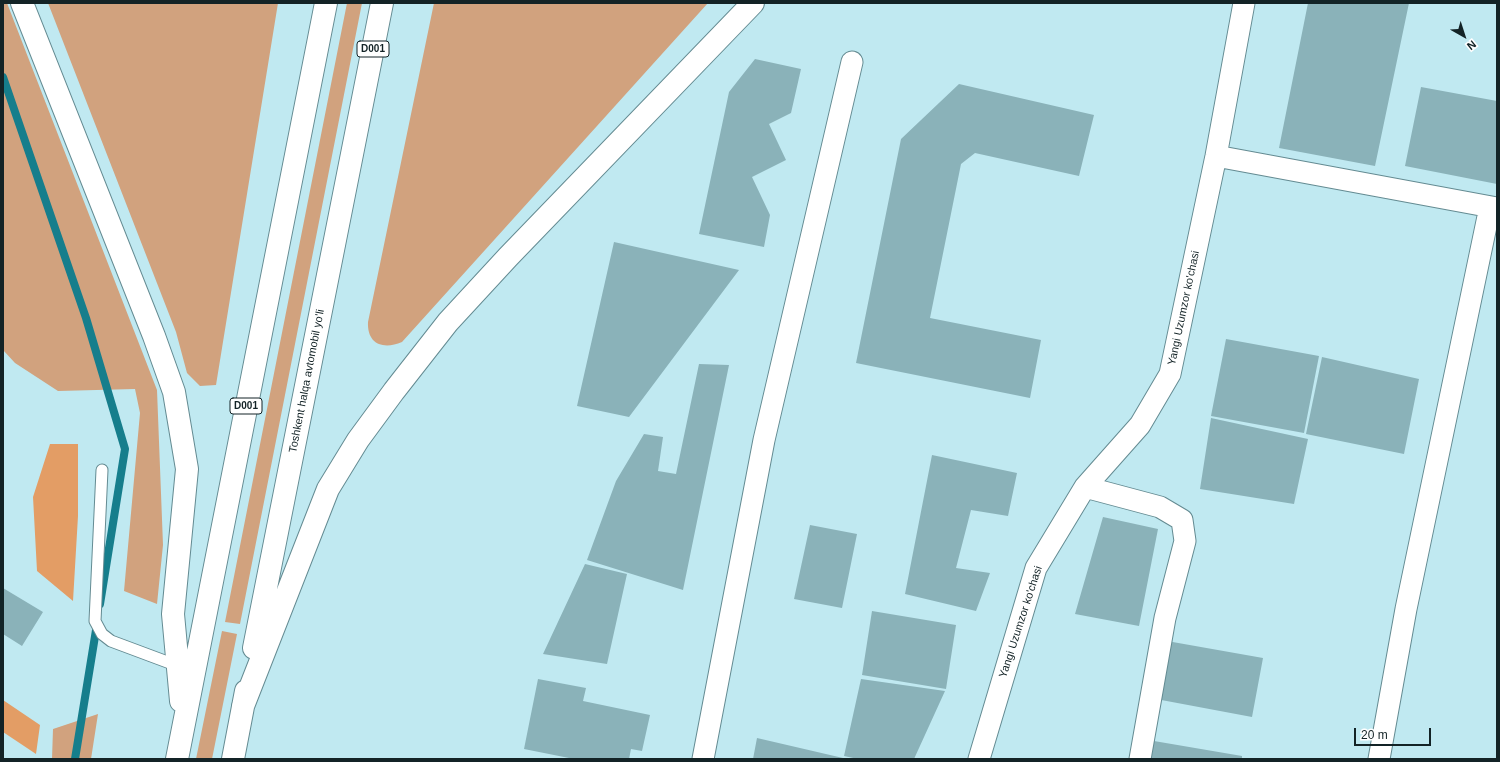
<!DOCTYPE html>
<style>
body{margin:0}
#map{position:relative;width:1500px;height:762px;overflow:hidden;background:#c0e9f1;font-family:Helvetica,sans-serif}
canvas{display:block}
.frame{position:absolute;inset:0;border:4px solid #132326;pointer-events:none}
.north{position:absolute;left:1444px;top:16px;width:40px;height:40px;-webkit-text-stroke:3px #fff;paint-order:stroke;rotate:141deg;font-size:11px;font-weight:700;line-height:16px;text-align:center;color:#132326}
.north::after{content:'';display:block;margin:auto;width:14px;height:18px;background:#132326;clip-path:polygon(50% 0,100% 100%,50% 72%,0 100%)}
.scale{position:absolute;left:1354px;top:728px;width:77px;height:18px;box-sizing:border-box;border:2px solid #132326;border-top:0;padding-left:5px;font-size:12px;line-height:14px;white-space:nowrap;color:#132326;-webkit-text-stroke:3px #fff;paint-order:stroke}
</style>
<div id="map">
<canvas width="1500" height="762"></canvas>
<div class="frame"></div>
<div class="north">N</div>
<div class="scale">20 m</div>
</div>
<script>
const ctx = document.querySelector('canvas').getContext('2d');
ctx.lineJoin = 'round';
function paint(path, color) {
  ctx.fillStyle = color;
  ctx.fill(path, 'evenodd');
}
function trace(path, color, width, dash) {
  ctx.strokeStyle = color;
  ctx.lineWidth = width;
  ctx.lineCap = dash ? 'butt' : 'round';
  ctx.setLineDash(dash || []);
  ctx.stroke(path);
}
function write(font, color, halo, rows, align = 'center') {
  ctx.font = font + ' Helvetica,sans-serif';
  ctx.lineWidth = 3;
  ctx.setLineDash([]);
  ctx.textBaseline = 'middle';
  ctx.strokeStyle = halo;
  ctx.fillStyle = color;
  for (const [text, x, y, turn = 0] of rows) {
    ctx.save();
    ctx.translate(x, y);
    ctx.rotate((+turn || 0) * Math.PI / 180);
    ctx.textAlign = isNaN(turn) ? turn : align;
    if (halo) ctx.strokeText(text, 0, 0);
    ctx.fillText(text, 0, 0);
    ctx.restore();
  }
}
const green = new Path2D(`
 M3 3H7L157 390 163 545 157 604 124 591 140 413 135 389 58 391 15 363 3 350Z
 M48 3H278L216 385 200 386 187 373 176 332Z
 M347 3H362L240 624 225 622Z
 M434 3H708L402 342C383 350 367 344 368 322Z
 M222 631 237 634 212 759H196Z
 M98 714 91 759H52L53 729Z`);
const forest = new Path2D(`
 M50 444H78V516L73 601 37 571 33 497Z
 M3 700 40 725 36 754 3 732Z`);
const stream = new Path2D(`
 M3 77 86 318 125 449 100 604
 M75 759 97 624`);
const building = new Path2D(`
 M1308 3H1409L1375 166 1279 148Z
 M755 59 801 69 791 113 769 124 786 160 752 177 770 215 764 247 699 234 729 92Z
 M959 84 1094 115 1079 176 975 153 961 164 930 318 1041 340 1030 398 856 363 901 139Z
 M1421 87 1497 101V184L1405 166Z
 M614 242 739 270 629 417 577 406Z
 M1226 339 1319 356 1304 433 1211 416Z
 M1322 357 1419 379 1404 454 1306 434Z
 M699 364 729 365 683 590 587 560 616 481 644 434 663 437 658 471 676 474Z
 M1211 418 1308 439 1294 504 1200 489Z
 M932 455 1017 473 1008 516 971 510 956 568 990 573 976 611 905 594Z
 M1103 517 1158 529 1139 626 1075 614Z
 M810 525 857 534 842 608 794 599Z
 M585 564 627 574 607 664 543 654Z
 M3 588 43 612 22 646 3 634Z
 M872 611 956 625 946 689 862 675Z
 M1167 641 1263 658 1252 717 1156 699Z
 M538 679 586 688 583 701 650 715 642 751 631 749 629 759H574L524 749Z
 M861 679 945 691 914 759H858L844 756Z
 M757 738 843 758V759H753Z
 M1154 741 1242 756V759H1151Z`);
const lane = new Path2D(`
 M102 470 95 621 102 634 111 641 178 666`);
const street = new Path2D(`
 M1216 156 1497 208
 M1085 487 1160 507 1182 520 1185 541 1165 618 1140 759
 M703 759 764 440 852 62
 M979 759 1036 568 1085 487 1140 425 1170 374 1216 156 1244 3
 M1379 759 1406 609 1490 207`);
const highway = new Path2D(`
 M22 3 154 336 174 392 187 469 173 614 181 701
 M254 648 382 3
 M243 706 328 489 358 440 394 391 448 322 508 257 753 3
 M177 759 326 3
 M233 759 246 691`);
const shields = [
 [373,49,32],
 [246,406,32]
];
const shieldNames = [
 ["D001",373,49],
 ["D001",246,406]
];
const streetNames = [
 ["Yangi Uzumzor ko'chasi",1184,308,-78],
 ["Toshkent halqa avtomobil yo'li",307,381,-79],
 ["Yangi Uzumzor ko'chasi",1021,622,-72]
];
paint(green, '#d1a27e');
paint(forest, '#e39d65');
trace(stream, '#167e8c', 8);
paint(building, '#8ab2b9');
trace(lane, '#648b92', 13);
trace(street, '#648b92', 23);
trace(highway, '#648b92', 24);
trace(lane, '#fff', 11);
trace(street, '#fff', 21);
trace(highway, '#fff', 22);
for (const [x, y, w] of shields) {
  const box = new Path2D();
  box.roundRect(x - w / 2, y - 8, w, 16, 3);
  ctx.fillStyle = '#fff';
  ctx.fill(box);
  trace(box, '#132326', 1);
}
write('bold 10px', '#132326', null, shieldNames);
write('11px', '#132326', '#fff', streetNames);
</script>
